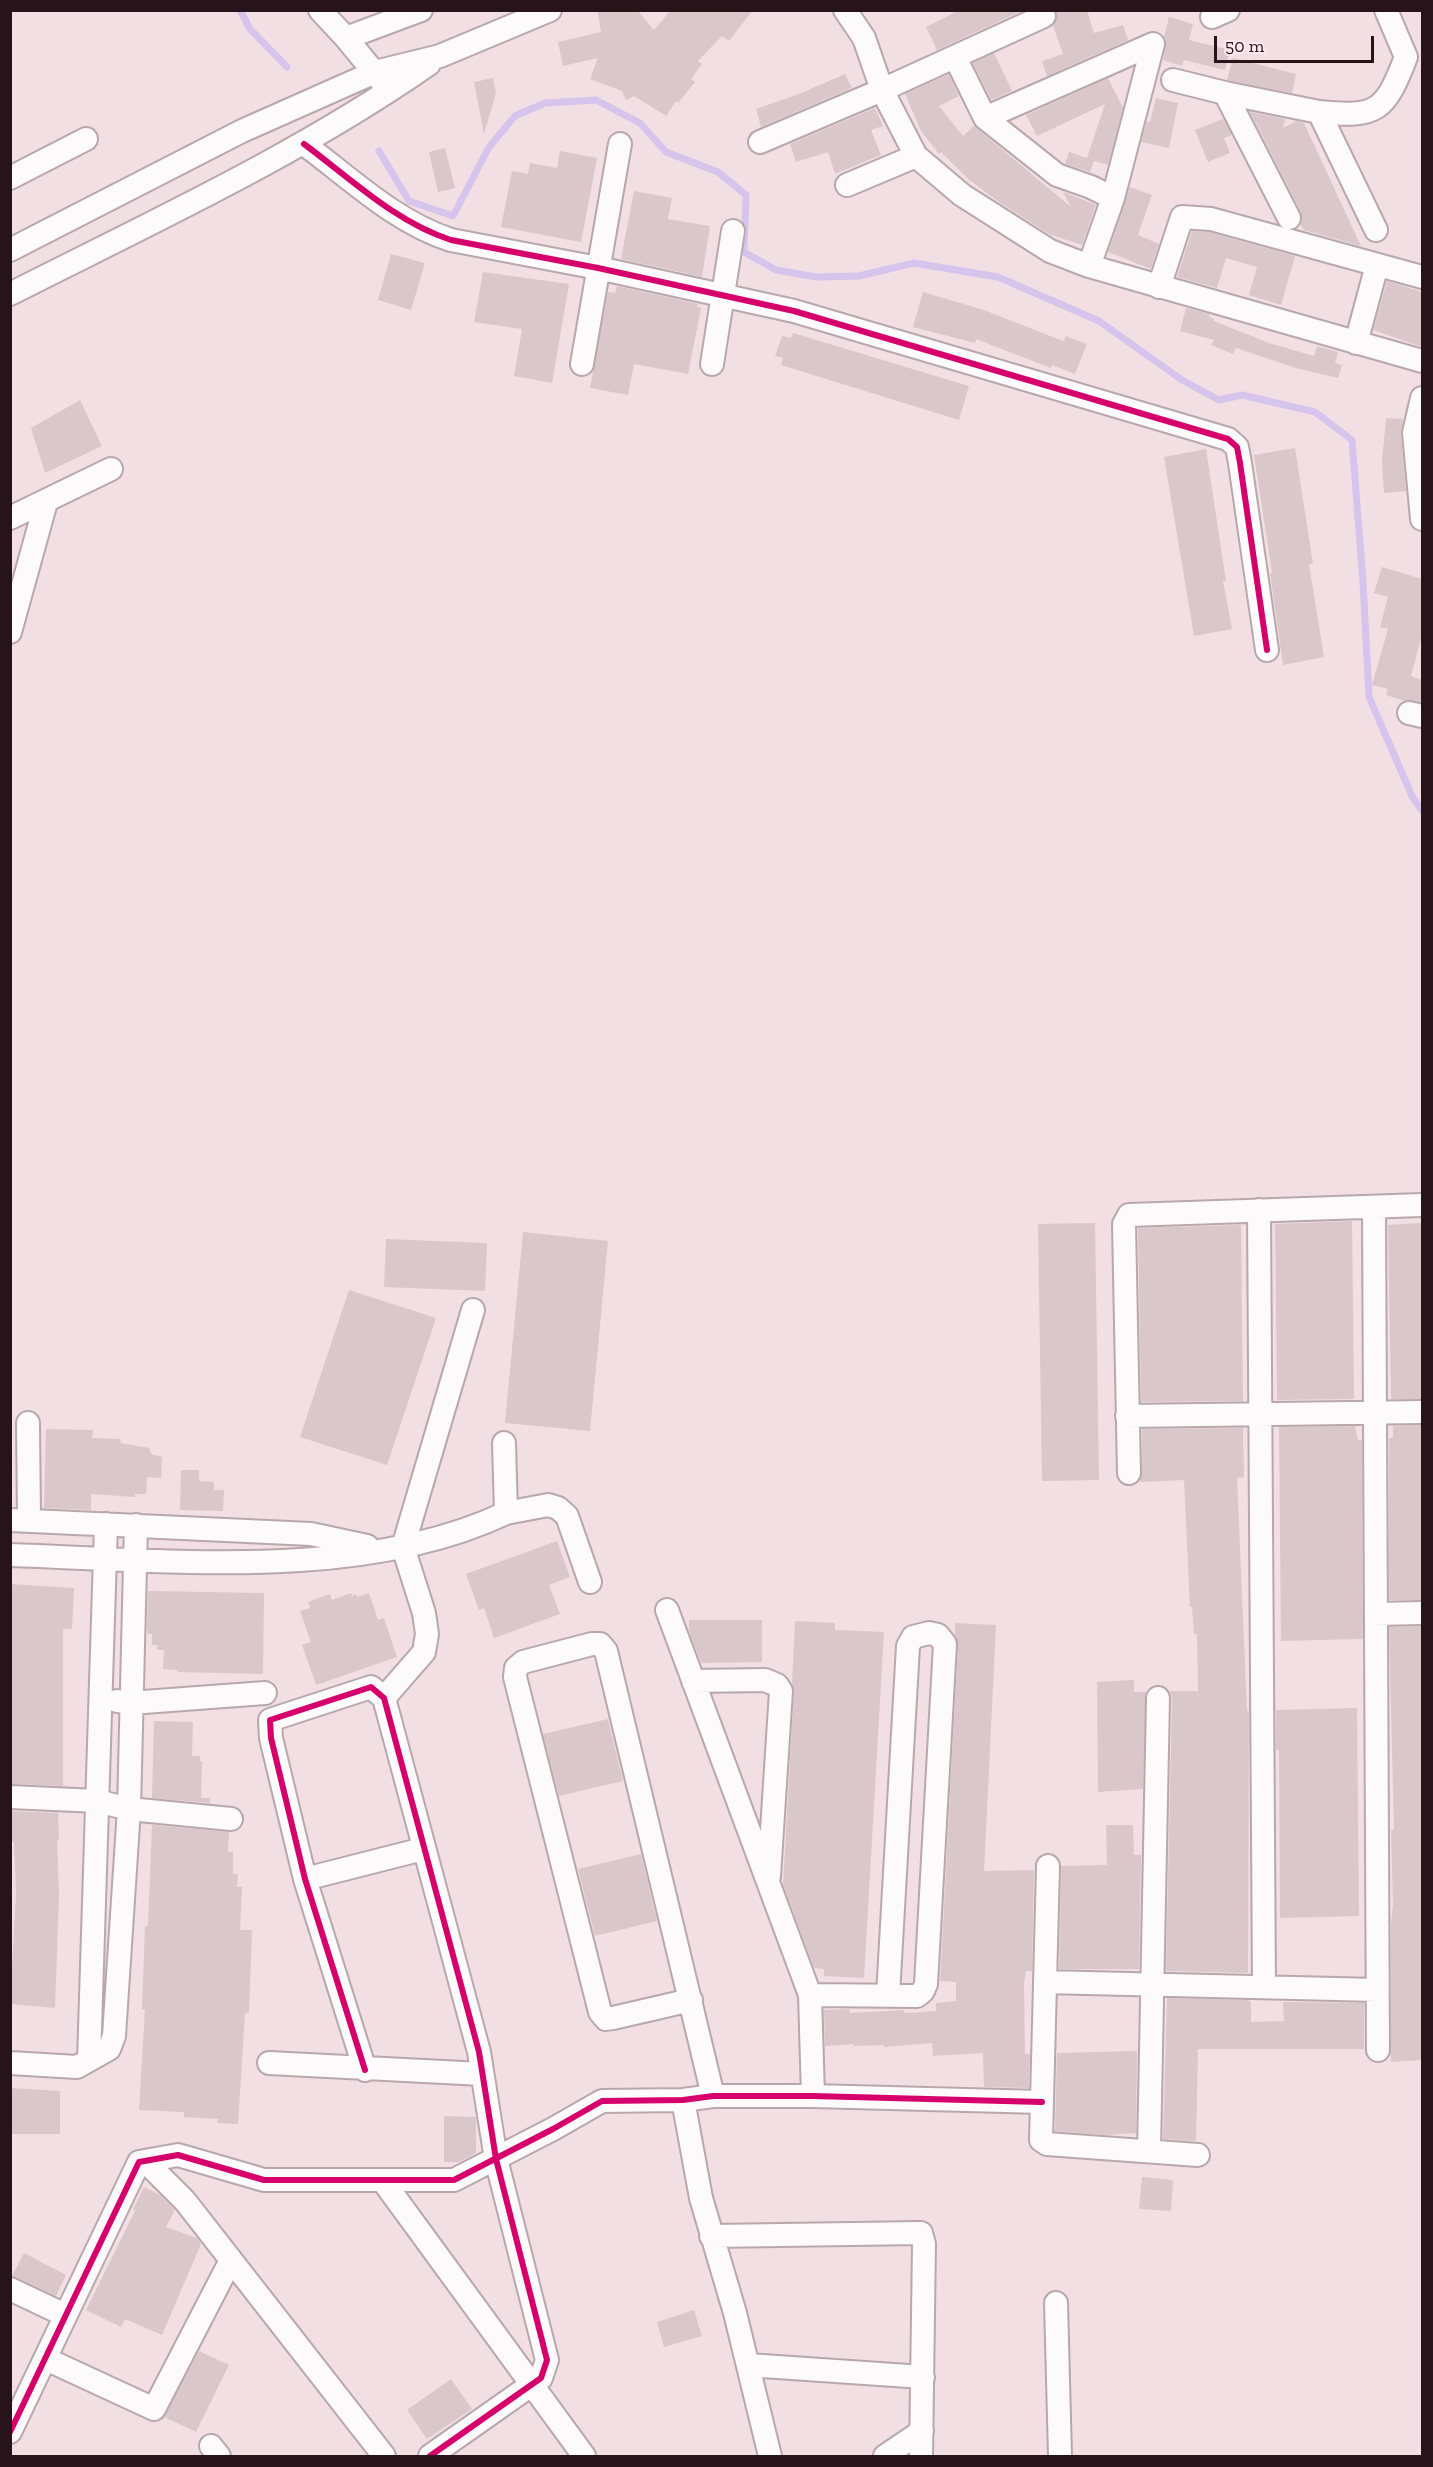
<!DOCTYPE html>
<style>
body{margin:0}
#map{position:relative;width:1433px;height:2467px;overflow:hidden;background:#f1dfe4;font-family:"Zilla Slab",serif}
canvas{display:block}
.frame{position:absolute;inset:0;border:12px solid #27141a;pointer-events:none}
.scale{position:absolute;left:1214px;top:36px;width:160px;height:27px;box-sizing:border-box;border:3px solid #27141a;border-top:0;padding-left:8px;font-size:18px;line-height:21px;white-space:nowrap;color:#27141a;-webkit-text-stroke:4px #ffe8ee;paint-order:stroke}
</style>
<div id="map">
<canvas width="1433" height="2467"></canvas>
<div class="frame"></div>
<div class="scale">50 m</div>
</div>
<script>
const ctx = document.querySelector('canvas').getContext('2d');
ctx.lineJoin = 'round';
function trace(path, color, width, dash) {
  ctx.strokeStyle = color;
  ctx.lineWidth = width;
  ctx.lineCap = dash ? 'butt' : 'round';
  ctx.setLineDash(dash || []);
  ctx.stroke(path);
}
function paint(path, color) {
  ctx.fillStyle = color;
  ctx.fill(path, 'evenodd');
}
const stream = new Path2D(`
 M240 10 250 29 287 67
 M379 151 409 201 453 216 489 147 515 116 545 103 596 100 640 123 666 152 718 172 746 195 744 252 776 270 816 277 859 276 914 263 998 277 1099 321 1182 380 1219 400 1242 395 1315 412 1352 440 1363 582 1369 697 1412 796 1422 811`);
const building = new Path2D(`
 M608 10H637L654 30 671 10H753L729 41 722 36 698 61 702 64 691 79 695 82 678 103 676 101 666 116 634 96 626 100 622 91 590 79 598 58 563 66 558 42 601 32 598 12Z
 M960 10H1024L937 50 926 27Z
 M1056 10H1087L1094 33 1123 25 1128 40 1047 76 1042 61 1063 54 1053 26 1057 18Z
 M1169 17 1193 24 1189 40 1230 50 1225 70 1184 60 1182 66 1163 60 1166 45 1164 37Z
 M994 53 1012 91 991 100 973 63Z
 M1233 58 1296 74 1292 93 1227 80Z
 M845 74 852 88 761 127 756 109 799 94Z
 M949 74 959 96 939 106 963 136 974 126 1071 207 1063 192 1096 205 1082 245 1049 234 999 202 967 178 941 152 939 154 921 131 905 94Z
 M493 78 496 93 484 134 474 82Z
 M1108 78 1123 108 1108 165 1094 161 1090 172 1065 164 1069 152 1087 158 1105 104 1037 136 1026 115Z
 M1156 98 1178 103 1169 148 1141 142 1147 121 1150 122Z
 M875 108 883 126 871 130 881 155 835 174 828 152 796 162 790 144Z
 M1250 112 1285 119 1283 128 1297 121 1304 123 1361 246 1304 230 1301 225V212Z
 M1223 119 1232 135 1224 138 1230 153 1208 162 1195 130Z
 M445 148 455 188 438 192 429 152Z
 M560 151 597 158 581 242 501 227 512 171 528 174 530 163 557 168Z
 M1130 187 1152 195 1138 235 1159 244 1151 269 1108 252Z
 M634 191 672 198 668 219 710 226 702 277 621 259Z
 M1192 231 1209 232 1295 256 1281 305 1249 295 1257 267 1226 258 1217 288 1177 277Z
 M391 254 425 263 411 310 378 300Z
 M483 272 569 284 552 383 514 376 522 329 474 322Z
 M1387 281 1422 292V347L1373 330Z
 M617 286 698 304 697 307 701 308 688 374 634 364 628 395 590 388 608 292 615 293Z
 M923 292 984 310 1063 341 1066 336 1087 344 1075 374 1052 365 1051 368 976 339 975 343 913 327Z
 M1186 308 1209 314V317L1214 319V321L1269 343 1314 356 1317 346 1338 352 1335 363 1342 365 1338 378 1296 368 1236 348 1233 354 1211 345 1214 340 1180 331Z
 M793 333 969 386 959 420 781 365 783 358 775 356 782 336 791 338Z
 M80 400 102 446 45 473 31 428Z
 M1386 418 1403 419 1401 434 1406 491 1384 493 1382 462Z
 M1295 448 1313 564H1309L1324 657 1283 665 1270 573H1272L1254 455Z
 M1206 449 1226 581H1223L1232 629 1194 636 1164 457Z
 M1382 567 1422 579V635L1411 676 1422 680V702L1404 701 1386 695 1388 689 1372 685 1388 629 1380 627 1388 597 1374 593Z
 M1352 1221 1354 1399 1277 1400 1275 1224Z
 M1095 1223 1099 1480 1042 1481 1038 1224Z
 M1422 1223V1399H1391L1388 1225Z
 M1241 1225 1243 1401 1141 1402 1138 1228Z
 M523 1232 608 1241 590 1431 505 1423Z
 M386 1239 487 1243 485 1291 384 1287Z
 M349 1290 436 1318 387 1465 300 1437Z
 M1422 1425V1600H1389V1438H1393V1426Z
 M1355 1426 1358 1440H1362L1363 1639 1281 1641 1279 1427Z
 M1243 1428 1244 1477 1237 1478 1247 1711H1249L1248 1973 1166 1971 1172 1698 1170 1691H1198L1197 1634H1194L1192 1607H1190L1184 1480 1139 1482 1142 1473V1429Z
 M46 1429 93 1430 92 1438 121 1439 120 1443 149 1448 151 1454 162 1457 161 1478 147 1477 146 1494H135V1497L91 1494V1510L44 1508Z
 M181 1470H199V1481L214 1482V1490H224L223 1511 180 1510Z
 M557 1541 570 1577 549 1585 560 1614 494 1638 484 1608 479 1610 466 1574Z
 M10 1584 74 1588 72 1629H63V1786L10 1784Z
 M148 1591 264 1593 263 1674 178 1672 177 1670 163 1669 164 1650H157V1645H152V1634H148L147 1629Z
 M351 1593 352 1596 356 1594 357 1597 369 1593 378 1620 384 1618 397 1657 316 1685 302 1645 311 1642 300 1611 310 1608 308 1602 330 1594 332 1600Z
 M689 1620H762V1662L701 1663 689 1631Z
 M795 1621 835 1623V1630L884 1632 864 1978 824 1976V1969L814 1968 783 1884 794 1692 792 1683Z
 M955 1623 996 1625 984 1871 1034 1870 1032 1971H1026L1024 1985 1025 2054H1030L1029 2088 984 2087 983 2053 933 2056 932 2043 884 2047V2045L854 2046V2044L825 2046 824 2010 849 2009 850 2013 904 2010V2013L936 2011V2003L956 2001V1982L940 1981 958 1645 955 1634Z
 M1422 1626V2060L1391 2062V1925L1393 1903 1391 1830H1394L1389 1627Z
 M1134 1680V1692H1146L1143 1789 1098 1792 1097 1682Z
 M1357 1708 1359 1916 1280 1918 1279 1750H1276V1710Z
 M608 1719 623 1781 559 1796 543 1734Z
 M154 1721 193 1722 192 1756H200V1761H202L201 1798H210V1803L152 1798Z
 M10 1811 58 1813 59 1840H57L59 1894 55 2008 10 2004 16 1893 14 1842H10Z
 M152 1825 229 1832 228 1852H233V1874H238L237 1887H242L240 1930H252L249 2013H245L238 2124 217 2123 218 2119 184 2117V2112L139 2110 145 2010 142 2009 145 1926H148Z
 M1106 1825H1133L1134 1855H1141L1139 1969H1059L1061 1866 1107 1865Z
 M641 1854 657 1921 595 1936 578 1869Z
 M1167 1998 1248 2000 1251 2002V2022L1284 2021 1283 2002 1364 2003V2049H1198L1196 2141 1163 2139Z
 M1137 2051 1136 2133 1103 2135 1055 2131 1057 2053Z
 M10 2088 60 2091V2134H10Z
 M444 2116 476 2117V2153L459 2162H444Z
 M1142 2177 1173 2180 1171 2211 1139 2209Z
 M144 2187 160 2195 175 2210 166 2227 197 2238 201 2244 162 2335 125 2319 121 2327 86 2310 135 2211 133 2210Z
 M24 2253 66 2275 56 2296 12 2276Z
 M694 2310 702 2336 664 2347 657 2322Z
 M199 2351 229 2365 196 2432 164 2417Z
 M451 2379 472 2409 427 2439 407 2410Z`);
const minor = new Path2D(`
 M320 10 346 38 421 10
 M845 10 864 38 882 90 916 156 962 195 1050 251 1089 266 1422 361
 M1212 17 1228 10
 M346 38 383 83
 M955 57 985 118 1057 175 1091 187 1113 198
 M1173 80 1225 93
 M1319 112C1378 118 1385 111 1406 57L1386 10
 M985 118 1153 44
 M760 142 882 90 1044 16
 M304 144C350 178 395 222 451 240L598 268 794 311 1228 439 1237 447 1240 463 1267 650
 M10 178 86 139
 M847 185 916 156
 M1289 218 1225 93 1319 112 1376 230
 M10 250 242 131 375 72 440 56 550 10
 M1089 266 1113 198 1153 44
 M1159 287 1182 217 1211 219 1422 277
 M10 294C152 222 298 155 429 64
 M1356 343 1377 265
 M582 364 620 144
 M712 364 733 231
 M1422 398 1414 433 1422 519
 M10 518 111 469
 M10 632 46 502
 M1409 713 1422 716
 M1374 1207 1378 2050
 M1259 1210 1264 1987
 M1127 1416 1422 1412
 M28 1423 29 1521
 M1129 1473 1124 1224 1129 1215 1422 1205
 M506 1513 548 1505 558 1508 567 1516 590 1582
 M10 1520 311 1534 367 1546
 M10 1555C167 1560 361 1582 506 1513L504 1443
 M667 1610 810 1995 813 2096
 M1376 1614 1422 1613
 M693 1681 765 1680 777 1685 781 1691 769 1876
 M384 1698 424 1652 427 1634 424 1613 403 1547 473 1310
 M117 1701 130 1703 265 1693
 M10 1797 97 1801 129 1809 231 1819
 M1048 1866 1041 2140 1047 2144 1198 2155
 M305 1879 423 1849
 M1045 1982 1377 1990
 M810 1995 917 1996 923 1991 926 1984 945 1644 938 1635 929 1633 913 1637 908 1646 888 1995
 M691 2000 613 2018 606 2019 600 2012 515 1677 516 1668 523 1662 592 1644H600L606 1651 713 2096
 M89 2060 106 1524
 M10 2063 77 2067 109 2049 114 2036 129 1809 136 1525
 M269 2063 482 2074
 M365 2070 305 1879 271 1738 270 1720 371 1687 384 1698 479 2052 496 2159 547 2360 541 2378 430 2456
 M683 2100 701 2198 735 2313 770 2456
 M1149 2151 1158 1698
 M145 2161 185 2201 384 2456
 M383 2181 584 2456
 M711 2236 921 2233 924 2244 921 2456
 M10 2289 65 2315
 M1056 2303 1060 2456
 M46 2359 154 2409 231 2260
 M748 2365 923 2377
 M10 2432 139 2162 178 2155 264 2180H454L553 2129 602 2101 683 2100 713 2096H813L1042 2102
 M211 2446 219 2456
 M885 2456 922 2431`);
const cycleway = new Path2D(`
 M304 144C350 178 395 222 451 240L598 268 794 311 1228 439 1237 447 1240 463 1267 650
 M365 2070 305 1879 271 1738 270 1720 371 1687 384 1698 479 2052 496 2159 547 2360 541 2378 430 2456
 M10 2432 139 2162 178 2155 264 2180H454L553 2129 602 2101 683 2100 713 2096H813L1042 2102`);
trace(stream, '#d7c4ed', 7);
paint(building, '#dac7ca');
trace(minor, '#b8a7ac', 26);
trace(minor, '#fdfafb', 22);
trace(cycleway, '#d6006c', 6);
</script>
